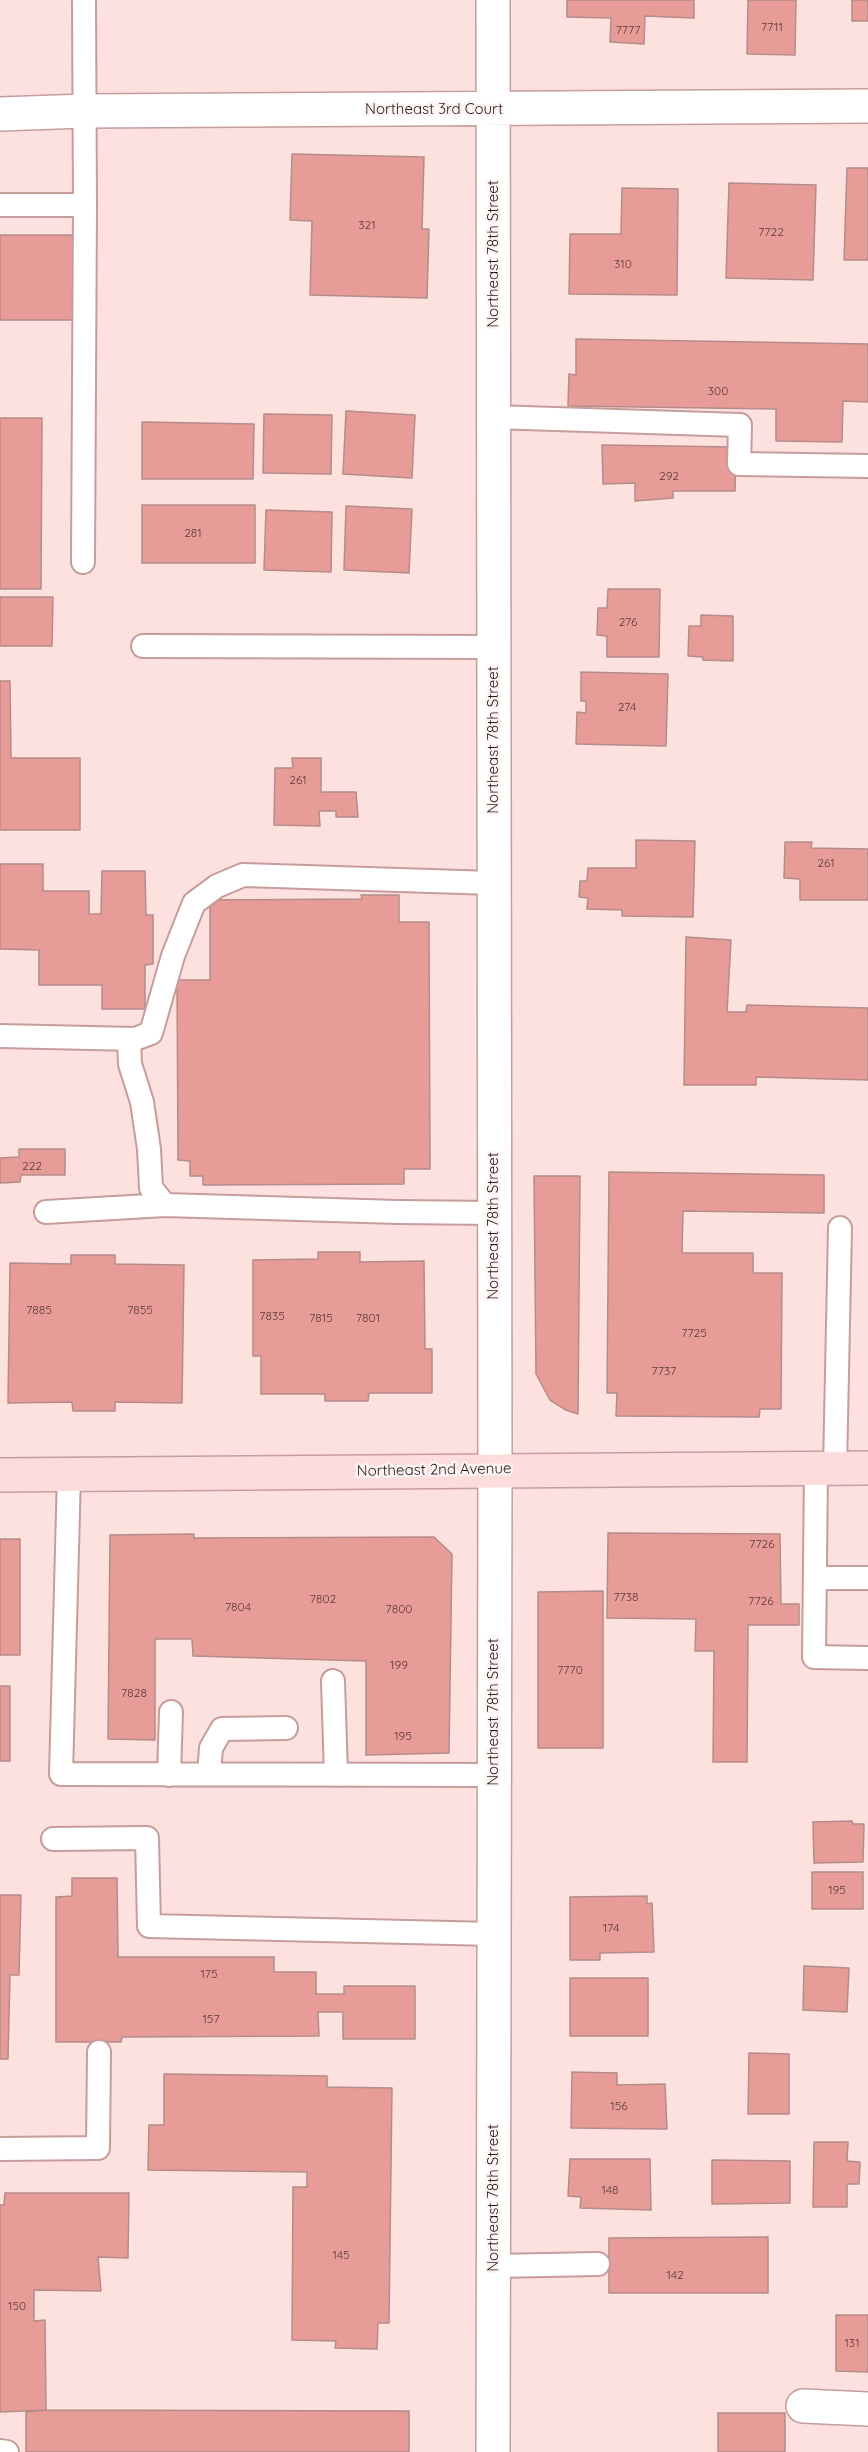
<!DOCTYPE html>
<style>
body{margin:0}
canvas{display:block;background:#fce1df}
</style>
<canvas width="868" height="2452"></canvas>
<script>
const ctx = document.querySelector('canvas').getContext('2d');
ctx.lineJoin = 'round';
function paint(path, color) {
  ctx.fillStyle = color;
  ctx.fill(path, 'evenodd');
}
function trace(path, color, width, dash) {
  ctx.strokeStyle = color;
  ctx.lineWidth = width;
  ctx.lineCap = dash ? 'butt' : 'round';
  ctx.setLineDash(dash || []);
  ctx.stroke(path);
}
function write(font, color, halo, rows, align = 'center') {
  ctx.font = font + ' Quicksand,sans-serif';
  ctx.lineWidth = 5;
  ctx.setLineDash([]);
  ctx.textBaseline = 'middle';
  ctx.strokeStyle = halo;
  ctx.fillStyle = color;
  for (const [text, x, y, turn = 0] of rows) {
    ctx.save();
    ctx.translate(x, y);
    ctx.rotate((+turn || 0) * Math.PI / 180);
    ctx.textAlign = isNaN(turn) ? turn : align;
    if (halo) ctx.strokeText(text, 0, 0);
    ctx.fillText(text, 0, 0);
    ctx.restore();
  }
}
const building = new Path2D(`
 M567 0H694V18L645 16 644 44 610 42 611 18 567 17Z
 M748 0H796L795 55 747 54Z
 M852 0H868V21H852Z
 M292 154 424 157 422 229H429L427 298 310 295 312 221 290 220Z
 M847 168H868V260H844Z
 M729 183 816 185 813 280 726 278Z
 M622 188 678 189 677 295 569 294 570 234H621Z
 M0 235H74V320H0Z
 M576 339 868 344V402L843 401 842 442 776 441V409L568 406 569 374 576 375Z
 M346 411 415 415 412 478 343 474Z
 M264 414 332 415 331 474 263 473Z
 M0 418H42L41 589H0Z
 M142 422 254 424 253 479H142Z
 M602 445 736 447 735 491H673V498L635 501V483L603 484Z
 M142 505H255V563H142Z
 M346 506 412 509 409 573 344 570Z
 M266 510 332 512 331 572 264 570Z
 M608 589H660L659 657H607V636L597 635 598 608H607Z
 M0 597H53L52 646H0Z
 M701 615 733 616V661L703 660V657L688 656 689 626H701Z
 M581 672 668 674 666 746 576 744 577 712 586 713V701H581Z
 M0 681H10L11 758H80V830H0Z
 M292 758H321V792H356L358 817H336V811H319L320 826 274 825 275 768H293Z
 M636 840 695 841 693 917 622 916V910L587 909 588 898 579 897 580 881H587L588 868H636Z
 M785 842H812L811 848 868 849V900H800V879L784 878Z
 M0 864H43V891H89V914H101L102 871H145L146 915H153V964L145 965V1009H102V985H39V950L0 949Z
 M361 895H399V922H429L430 1169H404V1184L203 1185V1176H190V1161L178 1160 177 980H210V900L362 899Z
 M686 937 731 940 727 1012H746L747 1005 868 1008V1080L756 1077V1085H684Z
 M19 1149H65V1175H21L20 1182 0 1183V1158L19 1157Z
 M609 1172 824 1175V1213L683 1211 682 1253H753V1273H782L781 1409H760L759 1417 616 1416 617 1393H607Z
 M534 1176H580L578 1414 566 1410 550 1400 536 1374Z
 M318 1252H360V1262L424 1261 425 1349H432V1393H369L368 1401H325V1394H261V1356H253V1260L318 1259Z
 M71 1255H115V1264L184 1265 182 1403 115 1402V1411H73L72 1402 8 1403 10 1263 71 1264Z
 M608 1533 780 1534 781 1604H799V1625H748L747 1762H713L714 1651H695L696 1619 607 1618Z
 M194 1534V1538L434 1537 452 1554 449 1753 366 1755V1661L193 1656 192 1639H155V1740L108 1739 110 1535Z
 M0 1539H20V1655H0Z
 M603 1591V1748H538V1592Z
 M0 1686H10V1761H0Z
 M852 1821 853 1824H864L863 1862 814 1863 813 1822Z
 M812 1872H863V1909H812Z
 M72 1878H117L118 1957H274V1972H316V1994H344V1986H415V2039H343V2012H318L319 2036 122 2037 121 2042H56V1897L72 1896Z
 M0 1895H21L19 1975H10L8 2059H0Z
 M647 1896V1904L652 1903 654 1952 600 1953V1960H570V1897Z
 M804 1966 849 1968 847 2012 803 2010Z
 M570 1978H648V2036H570Z
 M749 2053 789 2054V2114H748Z
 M572 2072 617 2073V2085L665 2084 667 2129 571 2128Z
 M164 2074 327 2076V2087L392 2088 389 2323H378L377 2349 335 2348 336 2341 292 2340 293 2187H307V2172L148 2170 149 2125H164Z
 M814 2142H848L847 2161 860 2162 859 2184H847V2207H813Z
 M570 2159H650L651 2210 580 2208 581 2197 568 2196Z
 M712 2160 790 2161V2203L712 2204Z
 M5 2193H129L128 2258 98 2257 101 2291 34 2290V2321L45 2320 46 2410 0 2412V2205H4Z
 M768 2237V2293H609V2238Z
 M836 2315H868V2372L836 2371Z
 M46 2410 409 2411V2452H26V2412Z
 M718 2413H785V2452H718Z`);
const service = new Path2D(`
 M0 205H85
 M493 417 740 425 739 464 868 466
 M83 562 85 205 84 0
 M143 646 493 647
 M0 1036 135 1039 151 1033 173 956 194 903 217 886 243 875 493 883
 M129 1039 130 1064 142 1102 149 1149 151 1188 165 1205 398 1212 493 1213
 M46 1212 165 1205
 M835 1468 840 1228
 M816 1469 814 1657 868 1658
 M69 1474 61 1774 493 1775
 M815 1578H868
 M333 1681 336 1775
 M209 1774 211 1748 222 1729 286 1728
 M169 1775 171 1712
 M53 1839 147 1838 149 1926 493 1934
 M0 2149 98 2148 99 2052
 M493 2266 598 2264
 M0 2451 7 2452`);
const minor = new Path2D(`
 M0 114 85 111 868 106
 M803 2406 868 2409
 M493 2452 495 1469 493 0`);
const secondary = new Path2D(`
 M0 1475 868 1468`);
const numberNames = [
 ["7711",772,27],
 ["7777",628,30],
 ["321",367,225],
 ["7722",771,232],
 ["310",623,264],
 ["300",718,391],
 ["292",669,476],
 ["281",193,533],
 ["276",628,622],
 ["274",627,707],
 ["261",298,780],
 ["261",826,863],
 ["222",32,1166],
 ["7885",39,1310],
 ["7855",140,1310],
 ["7835",272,1316],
 ["7815",321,1318],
 ["7801",368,1318],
 ["7725",694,1333],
 ["7737",664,1371],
 ["7726",762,1544],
 ["7738",626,1597],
 ["7802",323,1599],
 ["7726",761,1601],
 ["7804",238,1607],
 ["7800",399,1609],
 ["199",399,1665],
 ["7770",570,1670],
 ["7828",134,1693],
 ["195",403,1736],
 ["195",837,1890],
 ["174",611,1928],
 ["175",209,1974],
 ["157",211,2019],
 ["156",619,2106],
 ["148",610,2190],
 ["145",341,2255],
 ["142",675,2275],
 ["150",17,2306],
 ["131",852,2343]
];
const streetNames = [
 ["Northeast 3rd Court",434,109],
 ["Northeast 78th Street",493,254,-90],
 ["Northeast 78th Street",493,740,-90],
 ["Northeast 78th Street",493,1226,-90],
 ["Northeast 2nd Avenue",434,1470,-1],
 ["Northeast 78th Street",493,1712,-90],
 ["Northeast 78th Street",493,2198,-90]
];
paint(building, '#e89c98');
trace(building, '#b48c8a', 1.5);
trace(service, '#c69d9a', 26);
trace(minor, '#c69d9a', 36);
trace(secondary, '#c69d9a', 36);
trace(service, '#fff', 22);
trace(minor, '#fff', 33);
trace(secondary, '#fddddc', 33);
write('12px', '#593a39', null, numberNames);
write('15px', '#291a19', '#fcf3f3', streetNames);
</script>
